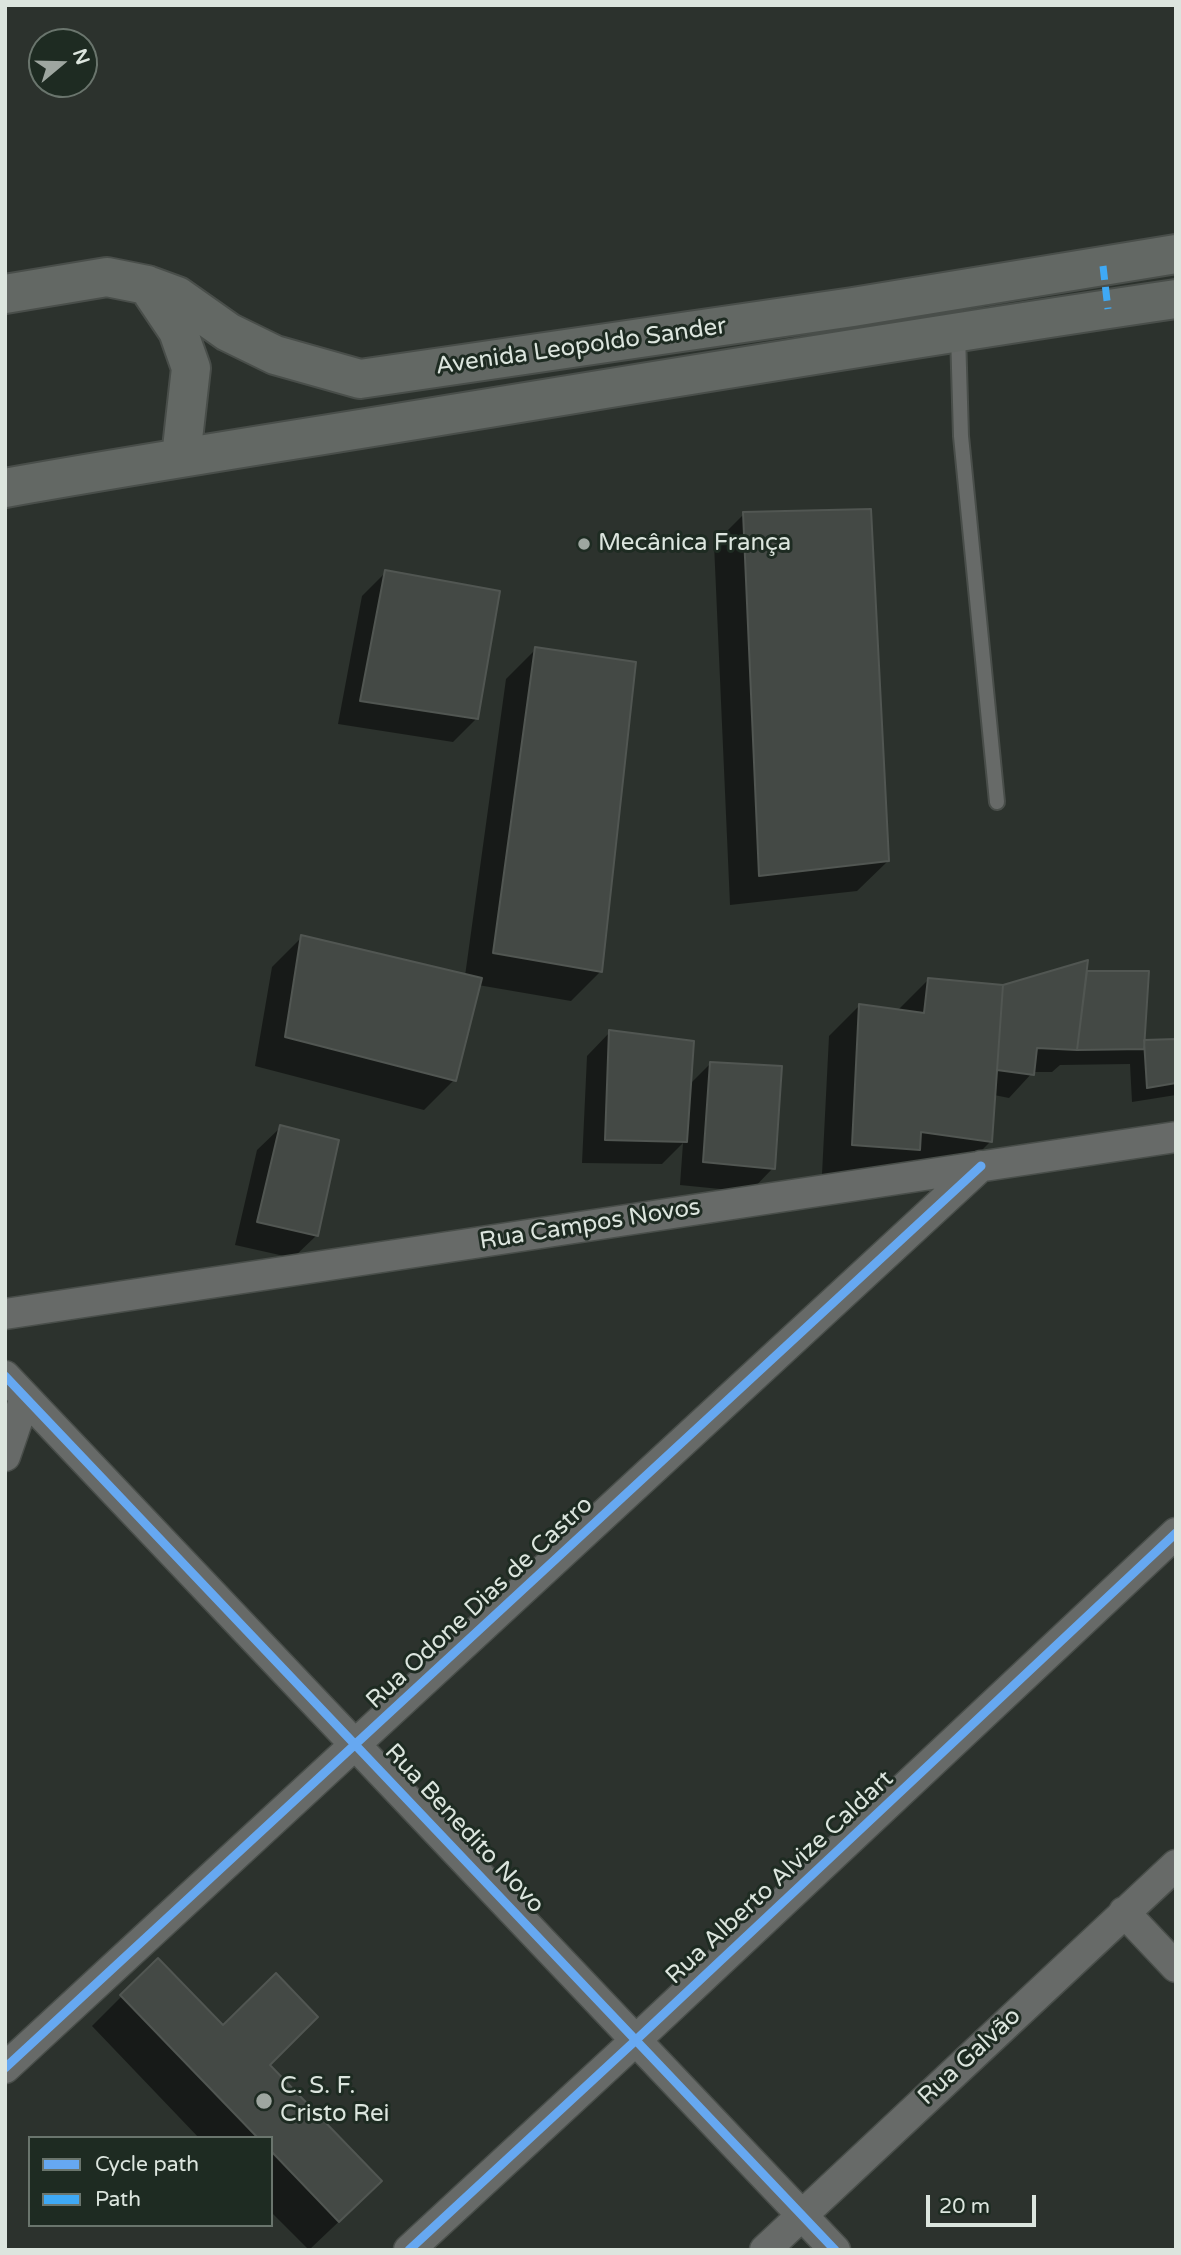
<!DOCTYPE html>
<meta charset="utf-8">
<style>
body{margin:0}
#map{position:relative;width:1181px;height:2255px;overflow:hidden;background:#2c322d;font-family:"Varela Round",sans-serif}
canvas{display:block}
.frame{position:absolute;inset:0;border:7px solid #dce5de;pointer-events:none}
.legend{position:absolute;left:28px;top:2136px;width:245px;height:91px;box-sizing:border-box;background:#1e2b22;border:2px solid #6a756d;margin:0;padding:9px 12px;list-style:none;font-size:21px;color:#dce5de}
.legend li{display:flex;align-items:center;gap:14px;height:35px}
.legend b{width:35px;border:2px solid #6a756d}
.north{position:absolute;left:28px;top:28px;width:70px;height:70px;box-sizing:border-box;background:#1e2b22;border:2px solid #6a756d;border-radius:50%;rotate:71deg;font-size:19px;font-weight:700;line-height:28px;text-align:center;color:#dce5de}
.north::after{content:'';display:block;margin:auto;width:24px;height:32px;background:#9ea6a0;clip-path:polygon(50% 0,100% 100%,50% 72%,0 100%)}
.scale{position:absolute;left:926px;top:2195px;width:110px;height:32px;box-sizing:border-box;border:4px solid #dce5de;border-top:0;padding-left:9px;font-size:21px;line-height:24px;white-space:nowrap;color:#dce5de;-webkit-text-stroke:5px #1e2b22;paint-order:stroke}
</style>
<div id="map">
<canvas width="1181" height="2255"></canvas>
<div class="frame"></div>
<ul class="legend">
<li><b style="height:9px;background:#66a8f1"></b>Cycle path</li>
<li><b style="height:9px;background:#3fa9f5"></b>Path</li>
</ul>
<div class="north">N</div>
<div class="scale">20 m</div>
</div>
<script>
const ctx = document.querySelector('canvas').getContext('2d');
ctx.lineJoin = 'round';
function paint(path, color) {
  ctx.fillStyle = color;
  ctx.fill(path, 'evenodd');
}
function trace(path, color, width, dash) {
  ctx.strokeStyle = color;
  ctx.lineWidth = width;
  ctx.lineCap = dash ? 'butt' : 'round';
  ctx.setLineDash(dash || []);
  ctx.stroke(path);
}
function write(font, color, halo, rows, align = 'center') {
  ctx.font = font + ' "Varela Round",sans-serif';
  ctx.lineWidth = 6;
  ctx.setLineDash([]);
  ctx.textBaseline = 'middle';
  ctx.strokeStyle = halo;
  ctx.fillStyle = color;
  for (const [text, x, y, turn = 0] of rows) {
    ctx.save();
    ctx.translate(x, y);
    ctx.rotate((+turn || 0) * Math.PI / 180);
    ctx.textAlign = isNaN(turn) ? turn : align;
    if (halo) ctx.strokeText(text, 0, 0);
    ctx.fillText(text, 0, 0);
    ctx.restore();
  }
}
const shadow = new Path2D(`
 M744 514 888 861 857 891 730 905 714 544Z
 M386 572 477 718 453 742 338 724 362 596Z
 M536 649 601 971 571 1001 478 985 454 1080 424 1110 255 1066 272 967 302 937 465 976 506 679Z
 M1088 973 1142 1041H1176V1095L1132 1102 1130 1064 1060 1065 1052 1072H1033L1009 1098 994 1095 991 1141 961 1171 889 1179 822 1174 829 1036 859 1006 898 1010 928 980 1004 987 1085 977Z
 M610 1032 689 1085 711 1063 773 1168 750 1192 680 1185 683 1143 662 1164 582 1163 587 1056Z
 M281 1127 317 1235 293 1258 235 1245 257 1150Z
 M158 1960 222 2027 268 2065 350 2211 309 2250 271 2212V2138H199L92 2026Z`);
const building = new Path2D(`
 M871 509 889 861 759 876 743 512Z
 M385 570 500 591 478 719 360 701Z
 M535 647 636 662 602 972 493 953Z
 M301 935 482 978 456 1081 285 1037Z
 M1088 960 1077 1050 1037 1048 1034 1075 997 1070 1003 985Z
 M1087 971H1149L1144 1049 1077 1050Z
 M928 978 1003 985 992 1142 921 1132 920 1150 852 1145 859 1004 924 1013Z
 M609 1030 694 1041 687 1142 605 1140Z
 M1176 1039V1083L1147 1088 1144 1040Z
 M710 1062 782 1066 775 1169 703 1162Z
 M280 1125 339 1140 318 1236 257 1222Z
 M158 1958 223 2025 276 1973 318 2017 270 2065 382 2181 339 2222 271 2151V2138H258L120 1995Z`);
const lane = new Path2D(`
 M958 334 961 436 997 802`);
const street = new Path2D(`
 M5 1314 1176 1137
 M5 1376 835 2250
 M5 1456 25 1398
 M1124 1912 1176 1967
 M5 2068 981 1166
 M409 2250 636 2040 1176 1533
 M765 2250 1176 1865`);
const highway = new Path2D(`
 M147 285 178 331 191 368 181 457
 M5 294 107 277 147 285 177 296 228 332 275 355 360 379 853 307 1176 254
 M5 488C150 462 295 440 440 416 685 376 930 335 1176 299`);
const quiet = new Path2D(`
 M1103 266 1108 309`);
const cycleway = new Path2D(`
 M5 1376 835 2250
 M5 2068 981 1166
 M409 2250 636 2040 1176 1533`);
const markers = [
 [584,544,7,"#9ea6a0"],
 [264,2101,9,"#9ea6a0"]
];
const streetNames = [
 ["Avenida Leopoldo Sander",581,347,-8],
 ["Rua Campos Novos",590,1225,-9],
 ["Rua Odone Dias de Castro",480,1603,-43],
 ["Rua Benedito Novo",464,1829,47],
 ["Rua Alberto Alvize Caldart",780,1878,-43],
 ["Rua Galvão",970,2057,-43]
];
const poiNames = [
 ["Mecânica França",598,544],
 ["C. S. F.",280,2087],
 ["Cristo Rei",280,2115]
];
paint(shadow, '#0007');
paint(building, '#444945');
trace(building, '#515652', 2);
trace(lane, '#494e4a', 18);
trace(street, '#494e4a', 33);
trace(highway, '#494e4a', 42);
trace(lane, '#676a68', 14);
trace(street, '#676a68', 30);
trace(highway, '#636864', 38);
trace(quiet, '#3fa9f5', 7, [14, 7]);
trace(cycleway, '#66a8f1', 9);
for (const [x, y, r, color] of markers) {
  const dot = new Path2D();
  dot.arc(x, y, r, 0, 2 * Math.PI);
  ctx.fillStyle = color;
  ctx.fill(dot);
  trace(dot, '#1e2b22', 2.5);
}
write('24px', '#dce5de', '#1e2b22', streetNames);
write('24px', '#dce5de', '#1e2b22', poiNames, 'left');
</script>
